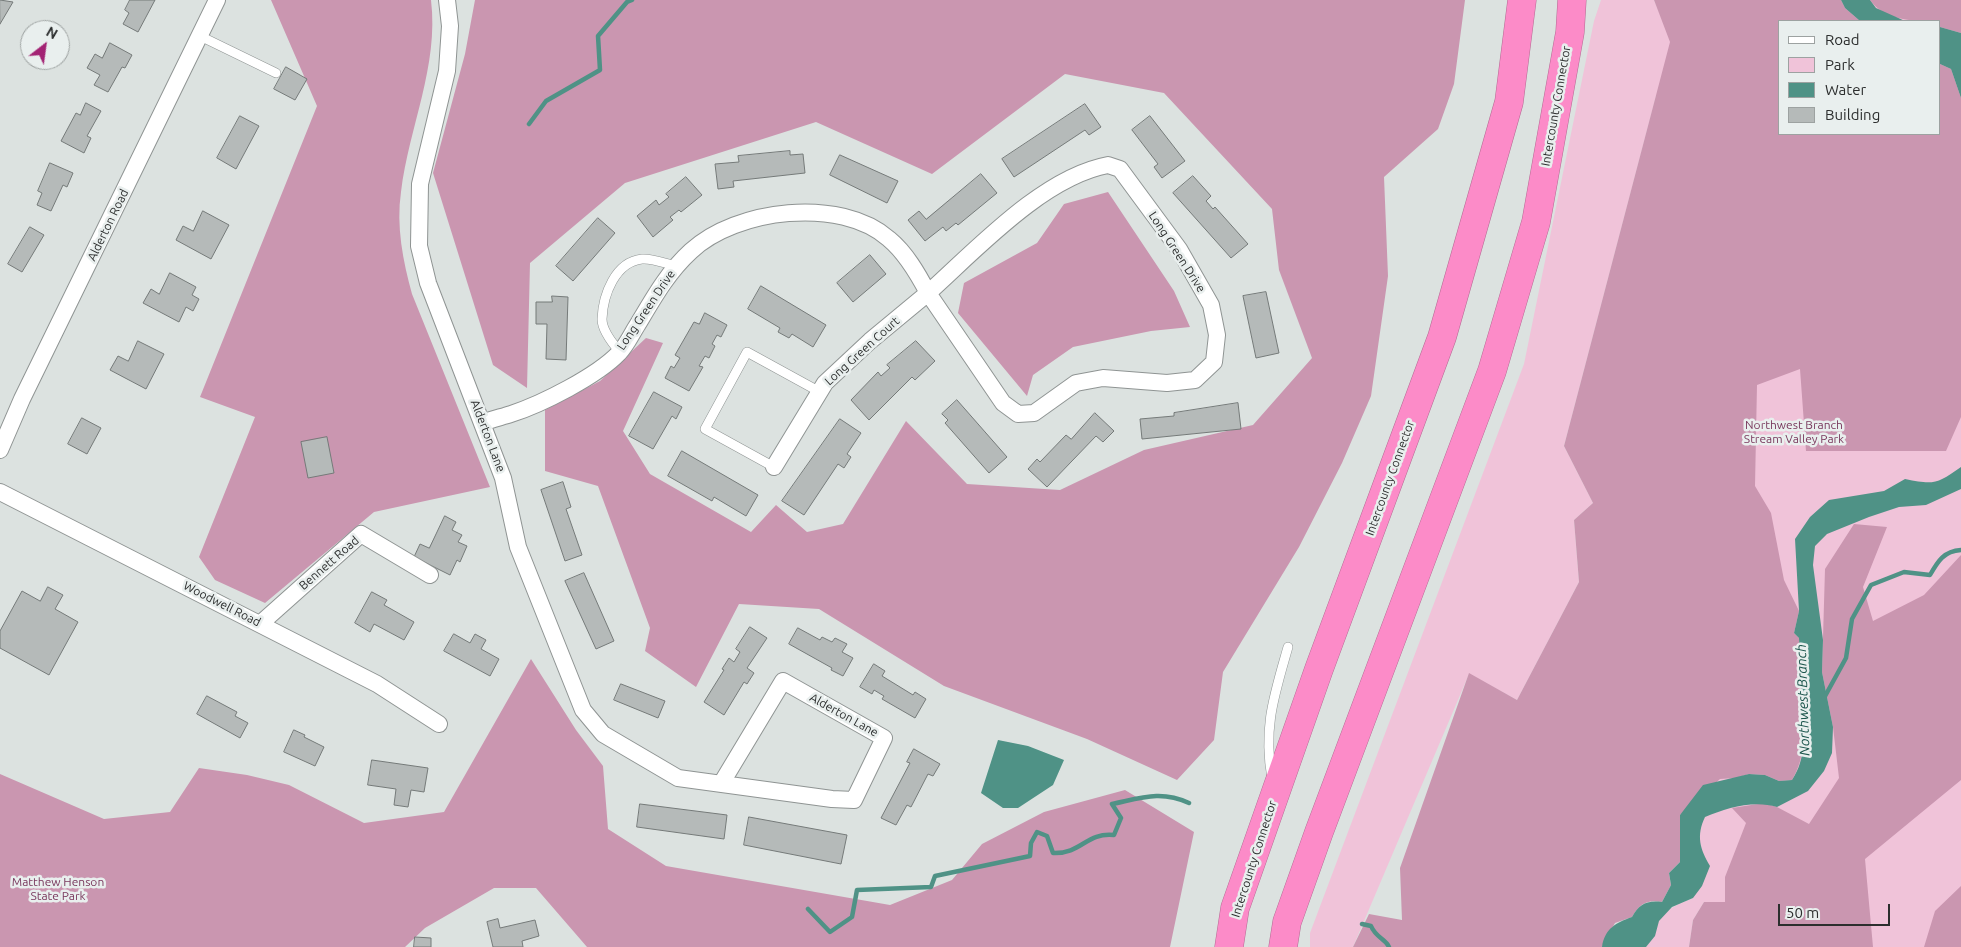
<!DOCTYPE html>
<style>
body{margin:0}
#map{position:relative;width:1961px;height:947px;overflow:hidden;background:#dce2e0;font-family:Ubuntu,sans-serif}
canvas{display:block}
.legend{position:absolute;left:1778px;top:20px;width:162px;height:115px;box-sizing:border-box;background:#e9efee;border:1px solid #9da2a1;margin:0;padding:6px 9px;list-style:none;font-size:15px;color:#2c2e2e}
.legend li{display:flex;align-items:center;gap:10px;height:25px}
.legend b{width:25px;border:1px solid #9da2a1}
.north{position:absolute;left:20px;top:20px;width:50px;height:50px;box-sizing:border-box;background:#e9efee;border:1px solid #9da2a1;border-radius:50%;rotate:30deg;font-size:14px;font-weight:700;line-height:20px;text-align:center;color:#2c2e2e}
.north::after{content:'';display:block;margin:auto;width:18px;height:22px;background:#a32374;clip-path:polygon(50% 0,100% 100%,50% 72%,0 100%)}
.scale{position:absolute;left:1778px;top:904px;width:112px;height:22px;box-sizing:border-box;border:2px solid #2c2e2e;border-top:0;padding-left:6px;font-size:15px;line-height:18px;white-space:nowrap;color:#2c2e2e;-webkit-text-stroke:4px #e9efee;paint-order:stroke}
</style>
<div id="map">
<canvas width="1961" height="947"></canvas>
<ul class="legend">
<li><b style="height:6px;background:#fff"></b>Road</li>
<li><b style="height:14px;background:#f0c3d9"></b>Park</li>
<li><b style="height:14px;background:#4f9286"></b>Water</li>
<li><b style="height:14px;background:#b5bab9"></b>Building</li>
</ul>
<div class="north">N</div>
<div class="scale">50 m</div>
</div>
<script>
const ctx = document.querySelector('canvas').getContext('2d');
ctx.lineJoin = 'round';
function paint(path, color) {
  ctx.fillStyle = color;
  ctx.fill(path, 'evenodd');
}
function trace(path, color, width, dash) {
  ctx.strokeStyle = color;
  ctx.lineWidth = width;
  ctx.lineCap = dash ? 'butt' : 'round';
  ctx.setLineDash(dash || []);
  ctx.stroke(path);
}
function write(font, color, halo, rows, align = 'center') {
  ctx.font = font + ' Ubuntu,sans-serif';
  ctx.lineWidth = 5;
  ctx.setLineDash([]);
  ctx.textBaseline = 'middle';
  ctx.strokeStyle = halo;
  ctx.fillStyle = color;
  for (const [text, x, y, turn = 0] of rows) {
    ctx.save();
    ctx.translate(x, y);
    ctx.rotate((+turn || 0) * Math.PI / 180);
    ctx.textAlign = isNaN(turn) ? turn : align;
    if (halo) ctx.strokeText(text, 0, 0);
    ctx.fillText(text, 0, 0);
    ctx.restore();
  }
}
const green = new Path2D(`
 M1601 0H1654L1662 19 1663 0H1961V947H1715L1707 902H1704L1693 920 1689 947H1646C1653 938 1654 932 1658 922 1664 909 1681 903 1693 898L1645 565 1656 96 1564 446 1593 503 1574 520 1579 582 1517 700 1469 674 1353 947H1310V933L1524 364 1594 21ZM1780 21H1940V134H1780Z`);
const forest = new Path2D(`
 M271 0H431C439 66 409 127 401 192 396 226 403 261 412 294L490 487 374 512 265 603 215 580 199 557 255 417 200 397 317 106Z
 M475 0H1465L1454 84 1438 129 1384 177 1388 276 1371 396 1342 463 1299 547 1223 672 1214 740 1177 780 1087 739 944 686 819 609 739 604 696 687 645 651 650 628 598 486 545 471V410L600 381 646 338 663 343 623 431 650 474 751 532 776 505 807 532 843 524 906 421 967 484 1060 490 1144 450 1253 425 1312 358 1279 270 1272 209 1164 93 1065 74 932 174 816 122 625 183 530 263 527 388 493 365 433 173 465 54Z
 M1654 0H1841L1845 8 1860 21H1780V134H1940V64L1951 69 1961 98V417L1946 451H1806L1800 369 1757 385 1755 486 1771 513 1784 580 1799 611 1794 633 1799 638 1801 689 1810 697V705L1800 712C1803 738 1806 756 1792 780L1779 781 1765 775 1749 774 1736 778 1720 779 1680 815V862L1669 873 1671 885 1662 902C1647 899 1639 904 1632 917L1615 923 1602 947H1353L1369 914 1402 920 1400 868 1469 673 1517 700 1579 582 1574 520 1593 503 1564 446 1670 42Z
 M1870 0H1961V33L1940 27V21C1915 21 1886 22 1870 0Z
 M1108 192 1174 291 1190 327 1151 331 1073 347 1033 375 1027 396 958 313 964 283 1037 243 1064 204Z
 M1854 524 1887 527 1863 587 1873 621 1924 595 1961 555V780L1865 859 1873 947H1689L1693 920 1704 902H1725V877L1746 823 1732 808 1764 803 1777 807 1809 824 1839 778 1833 727 1822 672 1825 569Z
 M531 659 576 730 603 766 608 829 666 866 890 905 952 880 982 844 1044 812 1125 790 1194 832 1170 947H587L536 888H494L425 928 405 947H0V774L104 819 170 812 199 768 247 775 289 785 364 823 444 812Z
 M1961 886V947H1924L1935 911Z`);
const water = new Path2D(`
 M1841 0H1870L1876 8 1905 21H1860L1845 8Z
 M1940 27 1961 33V98L1951 69 1940 64Z
 M1961 467V489L1926 505 1899 507 1869 517 1827 534 1815 546 1813 565 1823 640 1822 672 1833 727 1832 753 1824 771 1808 791 1777 807C1753 800 1727 808 1705 817 1696 836 1700 849 1710 866L1702 886 1693 898 1672 907 1659 921 1655 936 1646 947H1602C1605 928 1616 923 1632 917 1639 904 1647 900 1662 902L1671 885 1669 873 1680 862V815L1703 785 1749 774 1765 775 1779 781 1792 780C1807 757 1803 738 1800 712L1810 705V697L1801 690 1799 638 1794 633 1799 611 1795 539 1810 517 1829 500 1884 491 1905 479C1934 485 1937 484 1961 467Z
 M998 740 1028 746 1064 760 1053 785 1018 808H1003L981 793Z`);
const stream = new Path2D(`
 M529 124 546 101 600 70 598 36 627 2 632 0
 M1824 698 1846 658 1852 619 1871 585 1904 572 1930 575C1938 561 1944 551 1961 550
 M808 909 830 932 852 917 857 890 931 887 935 876 1030 856 1031 843 1037 832 1047 836 1053 853C1082 854 1086 832 1114 835L1121 818 1112 804C1141 798 1161 790 1189 803
 M1362 924 1371 926C1376 938 1386 939 1389 947`);
const building = new Path2D(`
 M0 0 13 2 0 24Z
 M130 0H155L138 32 123 24 129 13 125 10Z
 M110 43 132 55 125 68 122 67 108 92 94 85 100 75 87 68 95 54 102 58Z
 M286 67 307 79 295 100 274 89Z
 M86 103 101 111 87 136 91 138 84 153 61 141 76 113 80 115Z
 M1085 104 1101 127 1089 135 1085 130 1014 177 1002 159Z
 M240 116 259 126 236 169 217 158Z
 M1150 116 1185 161 1162 178 1154 167 1158 164 1132 130Z
 M790 151V155L803 154 805 173 733 181 734 187 718 189 715 164 739 162 738 156Z
 M840 155 898 181 887 203 830 175Z
 M50 163 73 173 67 187 63 185 51 211 37 205 42 193 38 191Z
 M981 174 997 193 958 225 956 223 946 231 943 227 925 241 908 220 919 211 926 219Z
 M1193 176 1211 196 1206 201 1213 209 1215 207 1248 244 1231 258 1173 193Z
 M686 177 702 195 681 212 679 210 670 217 673 220 653 237 637 216 656 200 659 205 669 197 666 194Z
 M203 211 229 225 211 259 176 240 183 226 193 231Z
 M598 218 615 233 573 281 556 266Z
 M30 227 44 235 22 272 8 264Z
 M870 255 886 274 853 302 837 283Z
 M170 273 196 287 192 295 199 299 193 311 186 307 179 322 143 303 151 289 159 294Z
 M761 286 826 325 813 347 792 334 789 338 778 332 780 328 748 309Z
 M1266 292 1279 353 1256 358 1243 296Z
 M552 296 568 297 566 360 546 359 547 324H536V302H552Z
 M705 313 727 325 721 337 717 335 712 344 715 346 709 358 705 356 699 366 703 367 689 391 665 378 671 366 674 368 680 358 675 355 694 322 699 324Z
 M138 341 164 354 146 389 110 370 118 356 128 361Z
 M916 341 935 361 915 380 912 377 869 420 851 400 878 372 881 376 890 368 887 365Z
 M654 392 682 407 676 419 672 416 653 449 629 436Z
 M957 400 1007 457 989 473 945 423 948 420 942 414Z
 M1238 403 1241 429 1142 439 1140 419 1174 416V413Z
 M1095 413 1114 431 1103 442 1096 436 1047 487 1028 469 1037 459 1040 462 1066 435 1071 439Z
 M82 418 101 428 87 454 68 444Z
 M840 419 861 433 847 454 851 457 844 468 838 464 804 515 782 501Z
 M327 437 334 473 308 478 301 442Z
 M682 451 758 495 746 516 714 497 712 501 668 476Z
 M563 482 571 507 566 509 582 555 565 561 541 490Z
 M445 516 456 522 452 530 462 535 458 542 467 546 460 562 457 560 450 575 414 557 420 544 429 548Z
 M584 573 614 641 596 649 565 581Z
 M48 587 63 595 55 609 78 622 49 675 0 648V631L22 591 40 601Z
 M372 592 387 600 384 605 414 622 404 640 374 624 370 632 355 623Z
 M750 627 767 638 747 668 754 673 747 684 744 682 724 715 704 702 724 670 722 669 729 658 734 662 740 652 736 649Z
 M798 628 820 640 822 637 832 642 835 638 847 644 842 652 853 658 843 676 831 670 832 668 789 644Z
 M454 634 470 643 475 634 486 640 481 649 499 659 490 676 444 651Z
 M874 664 885 671 882 676 913 695 915 692 926 699 915 718 882 699 884 696 874 690 872 694 860 687Z
 M621 684 665 701 658 718 614 700Z
 M207 696 237 712 235 716 248 723 240 738 197 714Z
 M294 730 305 735 304 737 324 747 315 766 284 752Z
 M914 749 940 764 933 776 928 774 911 807 907 805 896 825 881 818 910 763 907 762Z
 M372 760 428 768 424 792 411 790 408 807 394 805 396 789 368 785Z
 M640 804 727 815 724 839 637 827Z
 M749 817 847 835 841 864 744 845Z
 M498 919 500 928 535 920 539 936 522 941 523 947H493L487 922Z
 M415 937 431 938V947H414Z`);
const lane = new Path2D(`
 M200 36 276 73
 M620 352C613 344 602 330 602 319 603 295 615 262 642 259 652 258 667 264 676 266
 M774 467 705 429 747 352 820 392
 M1272 779C1263 727 1274 696 1288 647`);
const street = new Path2D(`
 M447 0 450 26 447 71 420 184 419 246 428 283 503 478 518 547 583 710 603 734 678 778 832 799 854 800 884 738 783 681 721 784
 M1108 165 1120 169 1148 207 1179 249 1211 305 1217 335 1214 362 1195 380 1167 383 1103 378 1076 383 1034 413 1018 414 1003 403 928 293C976 250 1043 177 1108 165Z
 M482 423C492 419 502 417 511 414 542 404 597 376 619 353 627 345 632 333 638 324 654 297 668 272 691 251 736 209 840 196 889 239 906 253 918 274 928 293L870 341 825 383 774 467
 M0 450 22 399 217 0
 M0 492 377 684 439 724
 M260 624 361 534 430 575`);
const highway = new Path2D(`
 M1229 947 1235 908 1319 669 1442 337 1509 102 1522 0
 M1283 947 1287 922 1319 832 1492 371 1536 222 1570 32 1572 0`);
const streetNames = [
 ["Intercounty Connector",1556,106,-80],
 ["Alderton Road",108,225,-64],
 ["Long Green Drive",1177,252,57],
 ["Long Green Drive",646,310,-56],
 ["Long Green Court",862,351,-42],
 ["Alderton Lane",488,436,69],
 ["Intercounty Connector",1390,478,-70],
 ["Bennett Road",329,563,-41],
 ["Woodwell Road",222,604,27],
 ["Alderton Lane",844,715,29],
 ["Intercounty Connector",1254,859,-72]
];
const parkNames = [
 ["Northwest Branch",1794,425],
 ["Stream Valley Park",1794,439],
 ["Matthew Henson",58,882],
 ["State Park",58,896]
];
const waterNames = [
 ["Northwest Branch",1803,700,-92]
];
paint(green, '#f0c3d9');
paint(forest, '#ca96b0');
paint(water, '#4f9286');
trace(stream, '#4f9286', 4.5);
paint(building, '#b5bab9');
trace(building, '#757a79', 1);
trace(lane, '#8f9493', 10);
trace(street, '#8f9493', 18);
trace(highway, '#b36a92', 29);
trace(lane, '#fff', 9);
trace(street, '#fff', 16);
trace(highway, '#fc8bc8', 28);
write('12px', '#2c2e2e', '#e9efee', streetNames);
write('12px', '#79385d', '#e9efee', parkNames);
write('italic 14px', '#1c554c', '#e9efee', waterNames);
</script>
